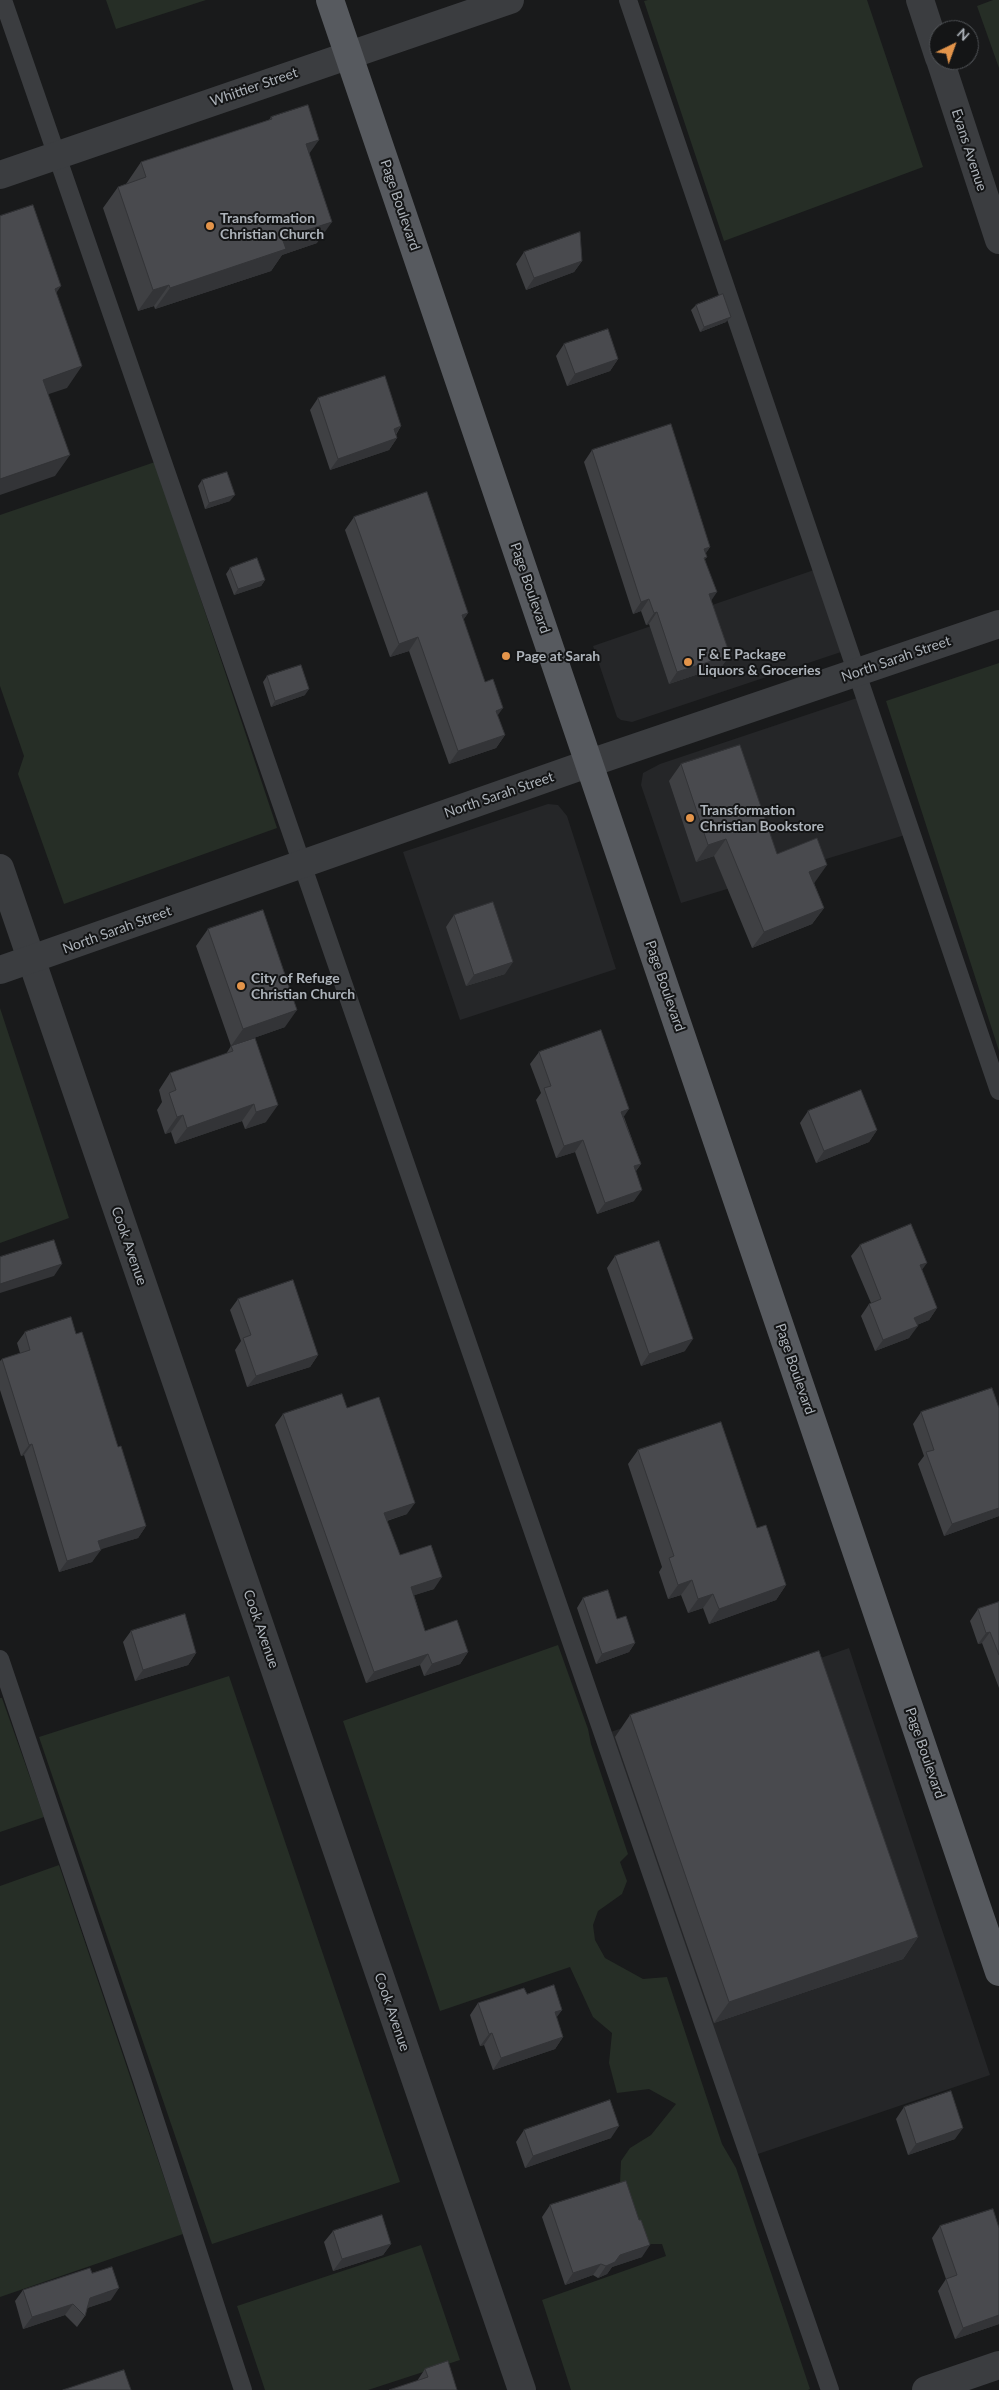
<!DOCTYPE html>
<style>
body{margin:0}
#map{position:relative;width:999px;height:2390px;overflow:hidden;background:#191a1b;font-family:Lato,sans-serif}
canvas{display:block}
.north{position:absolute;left:929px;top:20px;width:50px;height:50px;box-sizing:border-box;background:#141516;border:1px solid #515458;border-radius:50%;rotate:42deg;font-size:14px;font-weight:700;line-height:20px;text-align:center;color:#adb3ba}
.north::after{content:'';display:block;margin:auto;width:18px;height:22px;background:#e3944a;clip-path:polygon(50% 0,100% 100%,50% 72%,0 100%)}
</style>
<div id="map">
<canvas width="999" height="2390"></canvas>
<div class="north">N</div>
</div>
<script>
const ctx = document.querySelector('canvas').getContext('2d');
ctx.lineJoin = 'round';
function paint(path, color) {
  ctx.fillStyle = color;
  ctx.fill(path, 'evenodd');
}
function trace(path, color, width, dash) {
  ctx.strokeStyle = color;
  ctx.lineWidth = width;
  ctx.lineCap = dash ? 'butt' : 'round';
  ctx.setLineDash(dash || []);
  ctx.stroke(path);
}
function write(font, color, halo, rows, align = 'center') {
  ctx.font = font + ' Lato,sans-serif';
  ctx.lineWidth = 4;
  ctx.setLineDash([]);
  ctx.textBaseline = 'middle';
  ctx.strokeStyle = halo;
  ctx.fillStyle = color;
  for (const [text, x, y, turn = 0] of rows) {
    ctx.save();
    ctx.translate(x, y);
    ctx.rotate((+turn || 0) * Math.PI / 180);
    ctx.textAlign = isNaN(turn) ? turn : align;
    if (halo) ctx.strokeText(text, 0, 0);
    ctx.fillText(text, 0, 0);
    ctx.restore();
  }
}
const built = new Path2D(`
 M814 570 841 652 632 722 621 720 617 717 593 646Z
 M857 698 905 835 681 903 641 785 643 773 660 764Z
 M548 804 558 805 567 816 616 969 460 1020 403 852Z
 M849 1648 990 2075 755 2155 608 1733Z`);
const green = new Path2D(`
 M106 0H206L116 29Z
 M648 0H867L923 167 724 241 644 1Z
 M993 0H999V68L977 6Z
 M155 462 277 828 64 904 18 774 24 756 0 686V515Z
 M999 663V1051L886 701Z
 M0 1008 69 1218 0 1243Z
 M558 1645 588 1729 591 1744 628 1854 620 1862 627 1881 622 1894 598 1911 593 1925 595 1940 605 1958 643 1979 667 1977 722 2144 736 2168 810 2389 808 2390H571L542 2300 666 2256 662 2244H644L620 2184 621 2161 630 2148 651 2135 676 2104 649 2089 617 2093 609 2063 612 2033 593 2017 570 1967 440 2011 343 1721Z
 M229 1676 400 2182 212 2244 39 1737Z
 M0 1698H2L44 1817 0 1832Z
 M59 1865 183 2234 0 2297V1886Z
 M421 2245 460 2360 368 2390H265L237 2306Z`);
const service = new Path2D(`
 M3 0 830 2390
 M628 0 999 1091
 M0 1659 142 2080 243 2390`);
const minor = new Path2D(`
 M920 0 939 58
 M940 60 999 240
 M0 175 510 0
 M0 868 522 2390
 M926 2390 999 2365`);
const tertiary = new Path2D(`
 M0 970 590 763 999 624`);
const primary = new Path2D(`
 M330 0 999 1972`);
const wall = new Path2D(`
 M271 117 309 154 317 243 282 255 271 271 155 309 154 306 138 311 103 208 118 187 126 184 141 162 269 120Z
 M524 252 582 261 574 272 526 290 516 264Z
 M696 305 726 322 700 332 691 310Z
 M564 344 618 359 610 371 567 386 556 356Z
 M318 398 401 426 396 435 397 438 389 450 330 470 310 410Z
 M592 450 710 547 705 554 707 557 705 559 711 600 730 655 722 666 669 684 649 624 646 625 641 611 633 614 584 462Z
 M202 480 230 501 205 509 198 486Z
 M354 517 468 613 463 620 485 682 505 735 496 748 449 764 409 651 390 657 345 530Z
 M230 568 265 580 261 586 234 595 226 574Z
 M267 676 305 695 271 707 263 682Z
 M681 764 777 854 815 882 814 883 824 908 812 924 752 948 714 856 696 862 669 781Z
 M454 915 505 974 466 986 446 927Z
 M208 929 285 1027 231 1046 196 946Z
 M231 1046 266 1122 245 1129 242 1121 175 1144 171 1132 165 1134 157 1110 162 1102 159 1090 170 1073 226 1054Z
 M539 1052 624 1117 641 1164 636 1171 634 1201 597 1214 575 1152 556 1158 536 1100 541 1093 530 1064Z
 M808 1111 877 1130 869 1142 816 1163 800 1123Z
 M860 1245 922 1270 937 1308 929 1320 917 1325 909 1338 875 1351 861 1316 869 1304 871 1303 851 1256Z
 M615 1256 685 1351 641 1366 607 1268Z
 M238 1299 318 1355 310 1367 247 1387 235 1350 241 1341 230 1310Z
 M25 1332 76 1334 118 1447 146 1526 138 1538 100 1549 92 1562 59 1572 24 1455 21 1456 0 1390V1361L2 1359 20 1353 17 1343Z
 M347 1408 407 1514 387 1521 400 1555 434 1589 414 1595 425 1631 468 1652 460 1664 424 1676 420 1665 366 1683 275 1425 283 1414Z
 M921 1412 999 1516 944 1536 918 1464 924 1456 913 1424Z
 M638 1450 757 1528 786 1585 776 1600 709 1624 703 1608 688 1613 681 1595 668 1599 659 1572 662 1567 628 1464Z
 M583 1598 617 1619 635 1643 629 1652 596 1664 577 1608Z
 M999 1602V1688L982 1643 978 1644 970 1621 978 1609Z
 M131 1631 196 1653 188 1665 135 1681 123 1642Z
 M630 1715 918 1937 903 1959 714 2023 615 1737Z
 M527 1994 562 2010 556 2017 563 2037 555 2049 493 2070 484 2045 480 2046 470 2015 478 2003Z
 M904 2107 955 2139 908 2155 896 2119Z
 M524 2130 611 2138 525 2168 516 2142Z
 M550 2205 642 2257 612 2267 607 2274 598 2278 593 2275 565 2285 542 2217Z
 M940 2226 999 2324 955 2339 938 2291 946 2279 932 2238Z
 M333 2231 391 2244 383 2255 333 2271 324 2242Z
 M92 2273 111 2300 87 2308 85 2316 77 2327 65 2315 23 2329 15 2301 23 2290Z
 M425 2369 457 2390 417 2381Z`);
const shadedWall = new Path2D(`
 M319 140 304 161 306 144Z
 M332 222 317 243 282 255 271 271 155 309 170 288 282 238Z
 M582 261 574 272 526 290 534 278Z
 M169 285 154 306 138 311 153 290Z
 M61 286 46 308 55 289Z
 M731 317 726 322 700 332 704 327Z
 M618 359 610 371 567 386 575 374Z
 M82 366 67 388 28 401 43 380Z
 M401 426 393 438 394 429Z
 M397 438 389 450 330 470 338 459Z
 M70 455 55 476 0 495V479Z
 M235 495 230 501 205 509 209 503Z
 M710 547 702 559 704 549Z
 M265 580 261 586 234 595 238 589Z
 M717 592 709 604V594Z
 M649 599 641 611 633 614 641 602Z
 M657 612 649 624 646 625 654 613Z
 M468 613 459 626 462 615Z
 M418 637 409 651 390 657 399 644Z
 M730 655 722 666 669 684 677 672Z
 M309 689 305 695 271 707 275 701Z
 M503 708 493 722 496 711Z
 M505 735 496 748 449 764 458 751Z
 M726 839 714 856 696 862 708 845Z
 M827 865 815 882 798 889 809 872Z
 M824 908 812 924 752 948 764 932Z
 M513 962 505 974 466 986 474 975Z
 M297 1010 285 1027 231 1046 243 1029Z
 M254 1104 242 1121 175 1144 187 1128Z
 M278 1105 266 1122 245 1129 256 1112Z
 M629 1109 621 1121V1112Z
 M183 1115 171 1132 165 1134 177 1117Z
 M877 1130 869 1142 816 1163 824 1151Z
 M583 1140 575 1152 556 1158 564 1146Z
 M641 1164 632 1176 634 1166Z
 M642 1190 634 1201 597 1214 605 1203Z
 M927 1263 919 1274 920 1265Z
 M62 1264 54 1276 0 1293V1284Z
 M937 1308 929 1320 906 1329 914 1318Z
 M918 1326 909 1338 875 1351 883 1340Z
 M693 1339 685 1351 641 1366 649 1354Z
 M318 1355 310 1367 247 1387 256 1376Z
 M32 1444 24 1455 21 1456 29 1445Z
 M415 1503 407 1514 376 1524 384 1513Z
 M999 1508V1516L944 1536 952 1524Z
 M146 1526 138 1538 89 1553 98 1541Z
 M101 1550 92 1562 59 1572 67 1561Z
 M442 1577 434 1589 403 1599 411 1587Z
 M692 1580 681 1595 668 1599 678 1585Z
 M786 1585 776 1600 709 1624 719 1609Z
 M713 1594 703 1608 688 1613 698 1599Z
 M990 1632 982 1643 978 1644 986 1633Z
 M635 1643 629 1652 596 1664 602 1654Z
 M468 1652 460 1664 424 1676 432 1664Z
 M196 1653 188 1665 135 1681 143 1670Z
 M428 1654 420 1665 366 1683 374 1672Z
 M918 1937 903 1959 714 2023 729 2002Z
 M562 2010 554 2021 555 2012Z
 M492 2033 484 2045 480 2046 489 2034Z
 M563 2037 555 2049 493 2070 501 2058Z
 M619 2126 611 2138 525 2168 533 2156Z
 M963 2128 955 2139 908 2155 916 2144Z
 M391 2244 383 2255 333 2271 342 2259Z
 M650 2245 642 2257 612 2267 607 2274 598 2278 606 2266 620 2255Z
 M601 2264 593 2275 565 2285 573 2273Z
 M119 2288 111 2300 81 2310 90 2298Z
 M73 2304 65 2315 23 2329 32 2317Z
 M999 2315V2324L955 2339 963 2328Z`);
const building = new Path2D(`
 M308 105 319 140 306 144 332 222 282 238 286 249 170 288 169 285 153 290 118 187 146 177 141 162 272 119 271 117Z
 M33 205 61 286 55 289 82 366 43 380 70 455 0 479V216Z
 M580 232 582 261 534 278 524 252Z
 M723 294 731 317 704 327 696 305Z
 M608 329 618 359 575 374 564 344Z
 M385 376 401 426 394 429 397 438 338 459 318 398Z
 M671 424 710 547 704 549 707 557 704 558 717 592 709 594 730 655 677 672 657 612 654 613 649 599 641 602 592 450Z
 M227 472 235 495 209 503 202 480Z
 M427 492 468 613 462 615 485 682 493 679 503 708 496 711 505 735 458 751 418 637 399 644 354 517Z
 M257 558 265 580 238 589 230 568Z
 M301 665 309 689 275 701 267 676Z
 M740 745 777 854 817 838 827 865 809 872 824 908 764 932 726 839 708 845 681 764Z
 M493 902 513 962 474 975 454 915Z
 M263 910 297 1010 243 1029 208 929Z
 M601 1030 629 1109 621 1112 641 1164 634 1166 642 1190 605 1203 583 1140 564 1146 544 1088 551 1086 539 1052Z
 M255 1038 278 1105 256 1112 254 1104 187 1128 183 1115 177 1117 169 1093 176 1090 170 1073 233 1051 231 1046Z
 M861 1090 877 1130 824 1151 808 1111Z
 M911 1224 927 1263 920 1265 937 1308 914 1318 918 1326 883 1340 869 1304 881 1299 860 1245Z
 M54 1240 62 1264 0 1284V1257Z
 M659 1241 693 1339 649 1354 615 1256Z
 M293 1280 318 1355 256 1376 243 1338 251 1335 238 1299Z
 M71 1317 76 1334 82 1332 118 1447 121 1446 146 1526 98 1541 101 1550 67 1561 32 1444 29 1445 2 1359 30 1350 25 1332Z
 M992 1388 999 1408V1508L952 1524 926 1452 934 1450 921 1412Z
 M342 1394 347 1408 379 1397 415 1503 384 1513 400 1555 431 1545 442 1577 411 1587 425 1631 457 1620 468 1652 432 1664 428 1654 374 1672 283 1414Z
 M721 1422 757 1528 766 1525 786 1585 719 1609 713 1594 698 1599 692 1580 678 1585 669 1558 674 1556 638 1450Z
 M608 1590 617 1619 626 1616 635 1643 602 1654 583 1598Z
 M999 1602V1655L990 1632 986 1633 978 1609Z
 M185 1614 196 1653 143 1670 131 1631Z
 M819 1651 918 1937 729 2002 630 1715Z
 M554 1985 562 2010 555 2012 563 2037 501 2058 492 2033 489 2034 478 2003 524 1988 527 1994Z
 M951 2091 963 2128 916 2144 904 2107Z
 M610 2100 619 2126 533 2156 524 2130Z
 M626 2181 639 2220H641L650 2245 620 2255 615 2262 606 2266 601 2264 573 2273 550 2205Z
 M993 2209 999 2228V2315L963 2328 946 2279 957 2275 940 2226Z
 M382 2215 391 2244 342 2259 333 2231Z
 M112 2267 119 2288 90 2298 85 2316 73 2304 32 2317 23 2290 90 2268 92 2273Z
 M448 2361 457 2390H389L428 2377 425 2369Z
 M124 2370 131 2390H63Z`);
const markers = [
 [210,226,5,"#e3944a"],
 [506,656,5,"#e3944a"],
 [688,662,5,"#e3944a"],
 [690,818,5,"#e3944a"],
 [241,986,5,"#e3944a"]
];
const streetNames = [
 ["Whittier Street",254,87,-19],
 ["Evans Avenue",969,150,72],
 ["Page Boulevard",400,205,71],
 ["Page Boulevard",530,588,71],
 ["North Sarah Street",896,659,-19],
 ["North Sarah Street",499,795,-19],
 ["North Sarah Street",117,930,-20],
 ["Page Boulevard",665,986,71],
 ["Cook Avenue",129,1246,71],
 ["Page Boulevard",795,1369,71],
 ["Cook Avenue",261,1629,71],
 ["Page Boulevard",925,1753,71],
 ["Cook Avenue",392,2012,71]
];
const poiNames = [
 ["Transformation",220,218],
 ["Christian Church",220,234],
 ["F & E Package",698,654],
 ["Liquors & Groceries",698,670],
 ["Page at Sarah",516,656],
 ["Transformation",700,810],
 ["Christian Bookstore",700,826],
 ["City of Refuge",251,978],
 ["Christian Church",251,994]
];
paint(built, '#252628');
paint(green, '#262e26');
trace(service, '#3b3d40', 18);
trace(minor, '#3b3d40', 28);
trace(tertiary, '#3b3d40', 28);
trace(primary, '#575a5f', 28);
paint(wall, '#3f4043');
paint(shadedWall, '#333437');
paint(building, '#494a4e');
trace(building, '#333437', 1);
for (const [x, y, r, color] of markers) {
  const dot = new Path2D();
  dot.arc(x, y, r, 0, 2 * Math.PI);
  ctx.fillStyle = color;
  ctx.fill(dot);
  trace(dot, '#141516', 2);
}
write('14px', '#adb3ba', '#141516', streetNames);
write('bold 14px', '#adb3ba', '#141516', poiNames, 'left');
</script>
